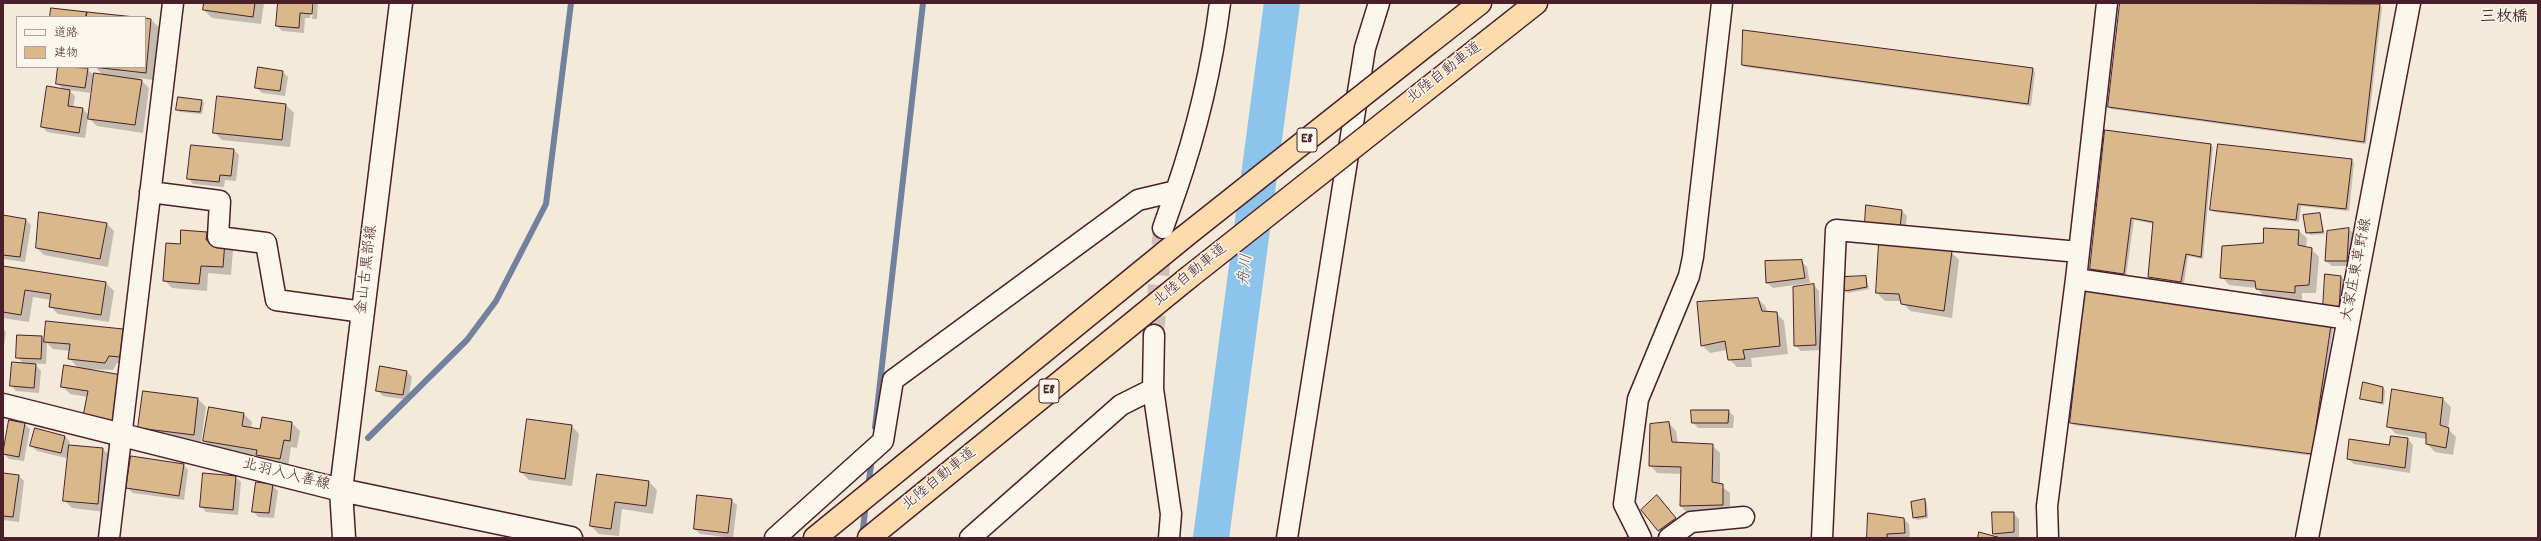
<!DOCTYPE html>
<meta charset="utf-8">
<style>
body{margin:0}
#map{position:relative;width:2541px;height:541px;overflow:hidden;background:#f4ead9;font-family:Dekko,"Klee One",sans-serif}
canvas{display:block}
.frame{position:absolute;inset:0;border:4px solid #4a1f2b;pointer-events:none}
.legend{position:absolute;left:16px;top:16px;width:130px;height:52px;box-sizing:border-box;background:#fbf7ec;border:1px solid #b4a19f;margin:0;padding:5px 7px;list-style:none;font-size:12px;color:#4a1f2b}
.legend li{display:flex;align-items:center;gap:8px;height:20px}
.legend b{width:20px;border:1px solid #b4a19f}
</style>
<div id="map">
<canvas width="2541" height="541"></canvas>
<div class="frame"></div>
<ul class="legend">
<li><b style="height:5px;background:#fbf7ec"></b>道路</li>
<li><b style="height:11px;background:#d9b88b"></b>建物</li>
</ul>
</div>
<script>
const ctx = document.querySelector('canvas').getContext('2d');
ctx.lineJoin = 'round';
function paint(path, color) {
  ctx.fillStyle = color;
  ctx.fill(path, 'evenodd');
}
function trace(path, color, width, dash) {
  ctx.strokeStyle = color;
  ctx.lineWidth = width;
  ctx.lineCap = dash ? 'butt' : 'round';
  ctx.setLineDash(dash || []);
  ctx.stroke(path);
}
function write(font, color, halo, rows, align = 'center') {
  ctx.font = font + ' Dekko,"Klee One",sans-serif';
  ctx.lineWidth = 3;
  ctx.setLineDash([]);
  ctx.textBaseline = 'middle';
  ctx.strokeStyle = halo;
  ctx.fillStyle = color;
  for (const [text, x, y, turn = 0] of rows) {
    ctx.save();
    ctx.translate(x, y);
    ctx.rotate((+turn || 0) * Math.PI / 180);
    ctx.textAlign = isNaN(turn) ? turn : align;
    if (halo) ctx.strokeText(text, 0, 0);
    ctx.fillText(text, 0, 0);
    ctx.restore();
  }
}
const shadow = new Path2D(`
 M205 3H264L261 24 212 18 204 10Z
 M279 3H312L310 18H305L304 33 282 31 277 26Z
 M314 3H318L317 19H312Z
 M2121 3 2380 5 2382 7 2366 144 2111 109 2109 107Z
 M145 19 151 20 159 27 153 80 139 78 149 88 143 133 97 126 88 118 85 138 47 132 42 126 63 89 57 83 59 67 87 69 93 75 90 93 69 90 75 96 73 108 83 109 89 115 103 75 95 67H145Z
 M1744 31 2033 69 2035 72 2031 106 1745 67 1743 64Z
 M283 72 288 77 285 96 262 93 257 88Z
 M201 101 204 103 202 114 180 112 177 109Z
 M286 105 294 113 290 147 222 140 214 132Z
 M2106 132 2211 145 2213 147 2203 259 2188 256 2184 284 2151 279 2149 277 2154 224 2134 220 2126 276 2094 272 2091 269Z
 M2219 145 2352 160 2354 163 2349 211 2301 206 2299 222 2214 212 2211 210Z
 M192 146 234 150 239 155 236 181 225 180 224 187 193 184 188 178Z
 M1902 211 1907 216 1905 233 1871 228Z
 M2319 215 2325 234 2310 235 2304 216Z
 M3 216 25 219 31 225 25 262 3 259Z
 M106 223 114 231 108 267 44 255 37 248Z
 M2265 229 2299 231 2307 238 2306 248 2311 249 2319 257 2316 293H2302V301L2265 297 2257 288 2229 285 2222 277 2264 244Z
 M2349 229 2354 234 2352 266H2332L2326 261Z
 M206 233 215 241 225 242 233 250 231 275 208 273 207 291 172 288 164 280 180 245Z
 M1951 252 1959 260 1952 318 1910 311 1902 301H1885L1877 293Z
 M1801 261 1807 267 1810 283 1773 288 1767 283 1766 262Z
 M3 267 106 283 114 291 109 322 58 314 50 306 51 300 33 297 29 322 3 318Z
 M2326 275 2341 277 2346 282 2344 315 2330 313Z
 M1866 277 1869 289 1848 293 1846 290Z
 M1814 285 1819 291 1821 350 1801 351 1795 345Z
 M1758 299 1766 307 1767 312 1776 313 1784 321 1788 354 1751 358 1752 367H1737L1729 359 1727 350 1710 353 1702 345Z
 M2331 326 2333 329 2314 456 2073 425 2071 422Z
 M3 329 6 332 3 352Z
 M122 330 130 338 128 364 117 363 113 370 80 369 122 428 92 423 88 397 70 394 62 386 79 369 70 359V351L53 349 47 343 46 364 27 363V365H36L41 371 39 393 16 391 11 386 24 364 17 357 42 337 45 341Z
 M407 372 412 377 408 400 383 396 377 390Z
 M2383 388 2385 390 2384 405 2361 399Z
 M198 399 206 407 201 442 147 435 139 427Z
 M2443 399 2451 407 2448 429 2456 437 2453 455 2435 452 2427 444V439L2396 434 2388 426Z
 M209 408 244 414 252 422 251 429 260 430 262 418 292 423 300 431 297 448 291 447 288 467 265 463 258 456 212 448 204 441Z
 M1728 411 1734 416 1733 428H1698L1693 422Z
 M1669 423 1676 431 1678 443 1712 445 1720 453V485L1730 493V512L1688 514 1681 506 1682 474 1657 473 1650 465Z
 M25 424 30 429 24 461 9 459 4 454Z
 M572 426 579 434 572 486 529 480 521 472Z
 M35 430 65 436 70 442 69 446 103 449 111 457 105 512 72 508 64 500 70 449 66 458 37 451 32 446Z
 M2408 439 2413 445 2410 473 2354 464 2348 459Z
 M183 464 188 470 184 500 133 493 127 488Z
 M3 474 19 476 24 481 19 522 3 520Z
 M598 475 649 482 657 490 653 514 622 509 619 536 599 534 591 526Z
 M235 477 241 482 238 515 206 512 201 506Z
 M272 485 278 491 274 518 258 517 253 511Z
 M698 496 731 500 737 505 733 538 700 534 695 529Z
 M1925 500 1927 503 1928 518 1917 520 1914 517Z
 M1662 502 1680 524 1664 536 1642 511Z
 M1993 513H2013L2019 519V537L1998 538 1994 534Z
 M1904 519 1909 524 1910 538H1868Z
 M1629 535 1632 538H1623Z`);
const stream = new Path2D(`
 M875 427 923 3
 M368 438 467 340 496 301 546 204 571 3
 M868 487 872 458
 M862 536 866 504`);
const river = new Path2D(`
 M1211 538 1282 3`);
const building = new Path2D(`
 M204 3H255L253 17 203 10Z
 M278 3H313L312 14 300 13 299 28 276 26Z
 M2120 3 2380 4 2364 142 2108 107Z
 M51 8 87 12 86 17H50Z
 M87 12 135 17H86Z
 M145 18 151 19 146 73 93 67H145Z
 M1743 30 2033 68 2028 104 1742 65Z
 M58 67 88 68 85 88 56 84Z
 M258 67 283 71 280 91 255 88Z
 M94 73 142 80 135 125 88 119Z
 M47 86 70 90 68 106 83 108 79 133 41 127Z
 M217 96 286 104 282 140 213 133Z
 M178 97 202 100 200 112 176 110Z
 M2105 130 2211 144 2201 257 2186 254 2181 282 2148 277 2153 222 2131 218 2124 274 2090 269Z
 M2218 144 2352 159 2346 209 2298 204 2296 220 2210 210Z
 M191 145 234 149 231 176 220 175 219 182 187 179Z
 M1866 205 1902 210 1900 228 1865 223Z
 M39 212 107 223 100 259 36 248Z
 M2320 213 2323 232 2306 233 2303 215Z
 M3 215 26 219 20 257 3 255Z
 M2264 228 2299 230 2298 245 2312 248 2309 285 2295 286V293L2256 289 2255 281 2220 278 2222 246 2263 243Z
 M2349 228 2347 261H2325L2327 231Z
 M181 230 207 232 206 240 225 241 223 267 201 266 199 284 163 281 166 243 180 244Z
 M1879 243 1952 251 1944 311 1901 304 1899 294 1876 293Z
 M1802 260 1805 278 1766 283 1765 261Z
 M3 266 106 282 101 315 49 307 51 294 25 290 21 315 3 312Z
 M2325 274 2341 276 2339 310 2323 308Z
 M1866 276 1867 287 1845 291 1842 277Z
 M1814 284 1816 345 1794 346 1793 287Z
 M2085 291 2331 325 2312 454 2070 423Z
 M1758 298 1762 311 1777 312 1780 346 1743 350 1745 359 1728 360 1725 341 1701 346 1697 302Z
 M46 321 123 329 120 357 109 356 105 363 68 359 70 344 44 342Z
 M17 335 42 336 41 359 16 358Z
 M12 362 36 364 34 388 10 386Z
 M64 365 122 375 114 421 83 416 88 391 61 387Z
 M380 366 407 371 403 395 376 391Z
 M2363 382 2383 387 2382 403 2360 399Z
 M2392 389 2443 398 2440 425 2449 428 2446 448 2426 444V433L2387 427Z
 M143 391 198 398 194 435 138 428Z
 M209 407 244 413 242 426 260 429 262 417 292 422 290 441 284 440 280 459 256 455 257 450 203 441Z
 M1691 410H1729L1728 423H1692Z
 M527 419 572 425 565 479 520 472Z
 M9 420 25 423 19 457 3 454Z
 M1669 422 1672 442 1713 444 1712 482 1723 484V505L1680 506 1681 467 1649 466 1650 424Z
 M35 428 65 436 61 453 30 446Z
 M2391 436 2408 438 2405 468 2347 459 2349 439 2389 445Z
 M69 445 103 448 98 504 63 501Z
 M131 456 184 464 179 496 126 488Z
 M3 473 19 475 13 517 3 516Z
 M203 473 236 476 233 510 200 507Z
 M597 474 649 481 646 506 615 502 611 529 590 526Z
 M256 482 273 484 269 513 252 512Z
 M697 495 732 499 728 533 694 529Z
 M1657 495 1676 518 1658 531 1641 510Z
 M1925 499 1926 516 1913 518 1911 502Z
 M1992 512H2014V532L1993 534Z
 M1868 513 1904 518 1905 533 1887 534V538H1867Z
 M1979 532 2001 538H1978Z`);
const minorTunnel = new Path2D(`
 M1154 335 1163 228`);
const minor = new Path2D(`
 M1176 191C1197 130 1212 67 1220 3
 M150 192 220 201 218 237 266 243 276 300 363 312
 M2076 279 2349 319
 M1154 335 1153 389 1171 514 1169 538
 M109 538 173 3
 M775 538 883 441 893 380 1138 200 1176 191 1163 228
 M970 538 1121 405 1153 389
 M1287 538 1365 48 1379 3
 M1641 538 1624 504 1638 399 1689 276 1693 257 1722 3
 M1669 538 1691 522 1744 517
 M1822 538 1836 230 2079 252
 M2048 538 2047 506 2076 279 2107 3`);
const secondary = new Path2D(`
 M3 405 341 490 571 538
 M344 538 341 490 401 3
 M2307 538 2409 3`);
const motorway = new Path2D(`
 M1429 43 1480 3
 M1422 93 1536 3
 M815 538 1184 237
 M869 538 1188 278`);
const motorwayBridge = new Path2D(`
 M1184 237 1429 43
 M1188 278 1422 93`);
const shields = [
 [1307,140,20],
 [1049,391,20]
];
const shieldNames = [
 ["E8",1307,140],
 ["E8",1049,391]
];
const streetNames = [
 ["北陸自動車道",1445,74,-38],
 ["金山古黒部線",368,270,-83],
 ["大家庄東草野線",2358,270,-79],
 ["北陸自動車道",1191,276,-39],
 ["北羽入入善線",286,476,14],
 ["北陸自動車道",940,480,-39]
];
const neighbourhoodNames = [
 ["三枚橋",2504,19]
];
const waterNames = [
 ["舟川",1247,270,-83]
];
paint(shadow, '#0003');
trace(stream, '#72829e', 6);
trace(river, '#8cc4eb', 36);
paint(building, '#d9b88b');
trace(building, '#4a1f2b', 1);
trace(minorTunnel, '#d2c1b6', 20, [20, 10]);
trace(minor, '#4a1f2b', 23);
trace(secondary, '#4a1f2b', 25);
trace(motorway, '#4a1f2b', 25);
trace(minor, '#fbf7ec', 20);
trace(secondary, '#fbf7ec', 22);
trace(motorway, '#fcdcac', 22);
trace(motorwayBridge, '#4a1f2b', 25, []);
trace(motorwayBridge, '#fcdcac', 22);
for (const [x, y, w] of shields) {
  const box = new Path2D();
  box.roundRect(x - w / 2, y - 12, w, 24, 3);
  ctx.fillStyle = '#fbf7ec';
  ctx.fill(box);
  trace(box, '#4a1f2b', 1);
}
write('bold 14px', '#4a1f2b', null, shieldNames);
write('15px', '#4a1f2b', '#fbf7ec', streetNames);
write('bold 16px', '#4a1f2b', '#fbf7ec', neighbourhoodNames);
write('italic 16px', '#5e5165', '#fbf7ec', waterNames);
</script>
